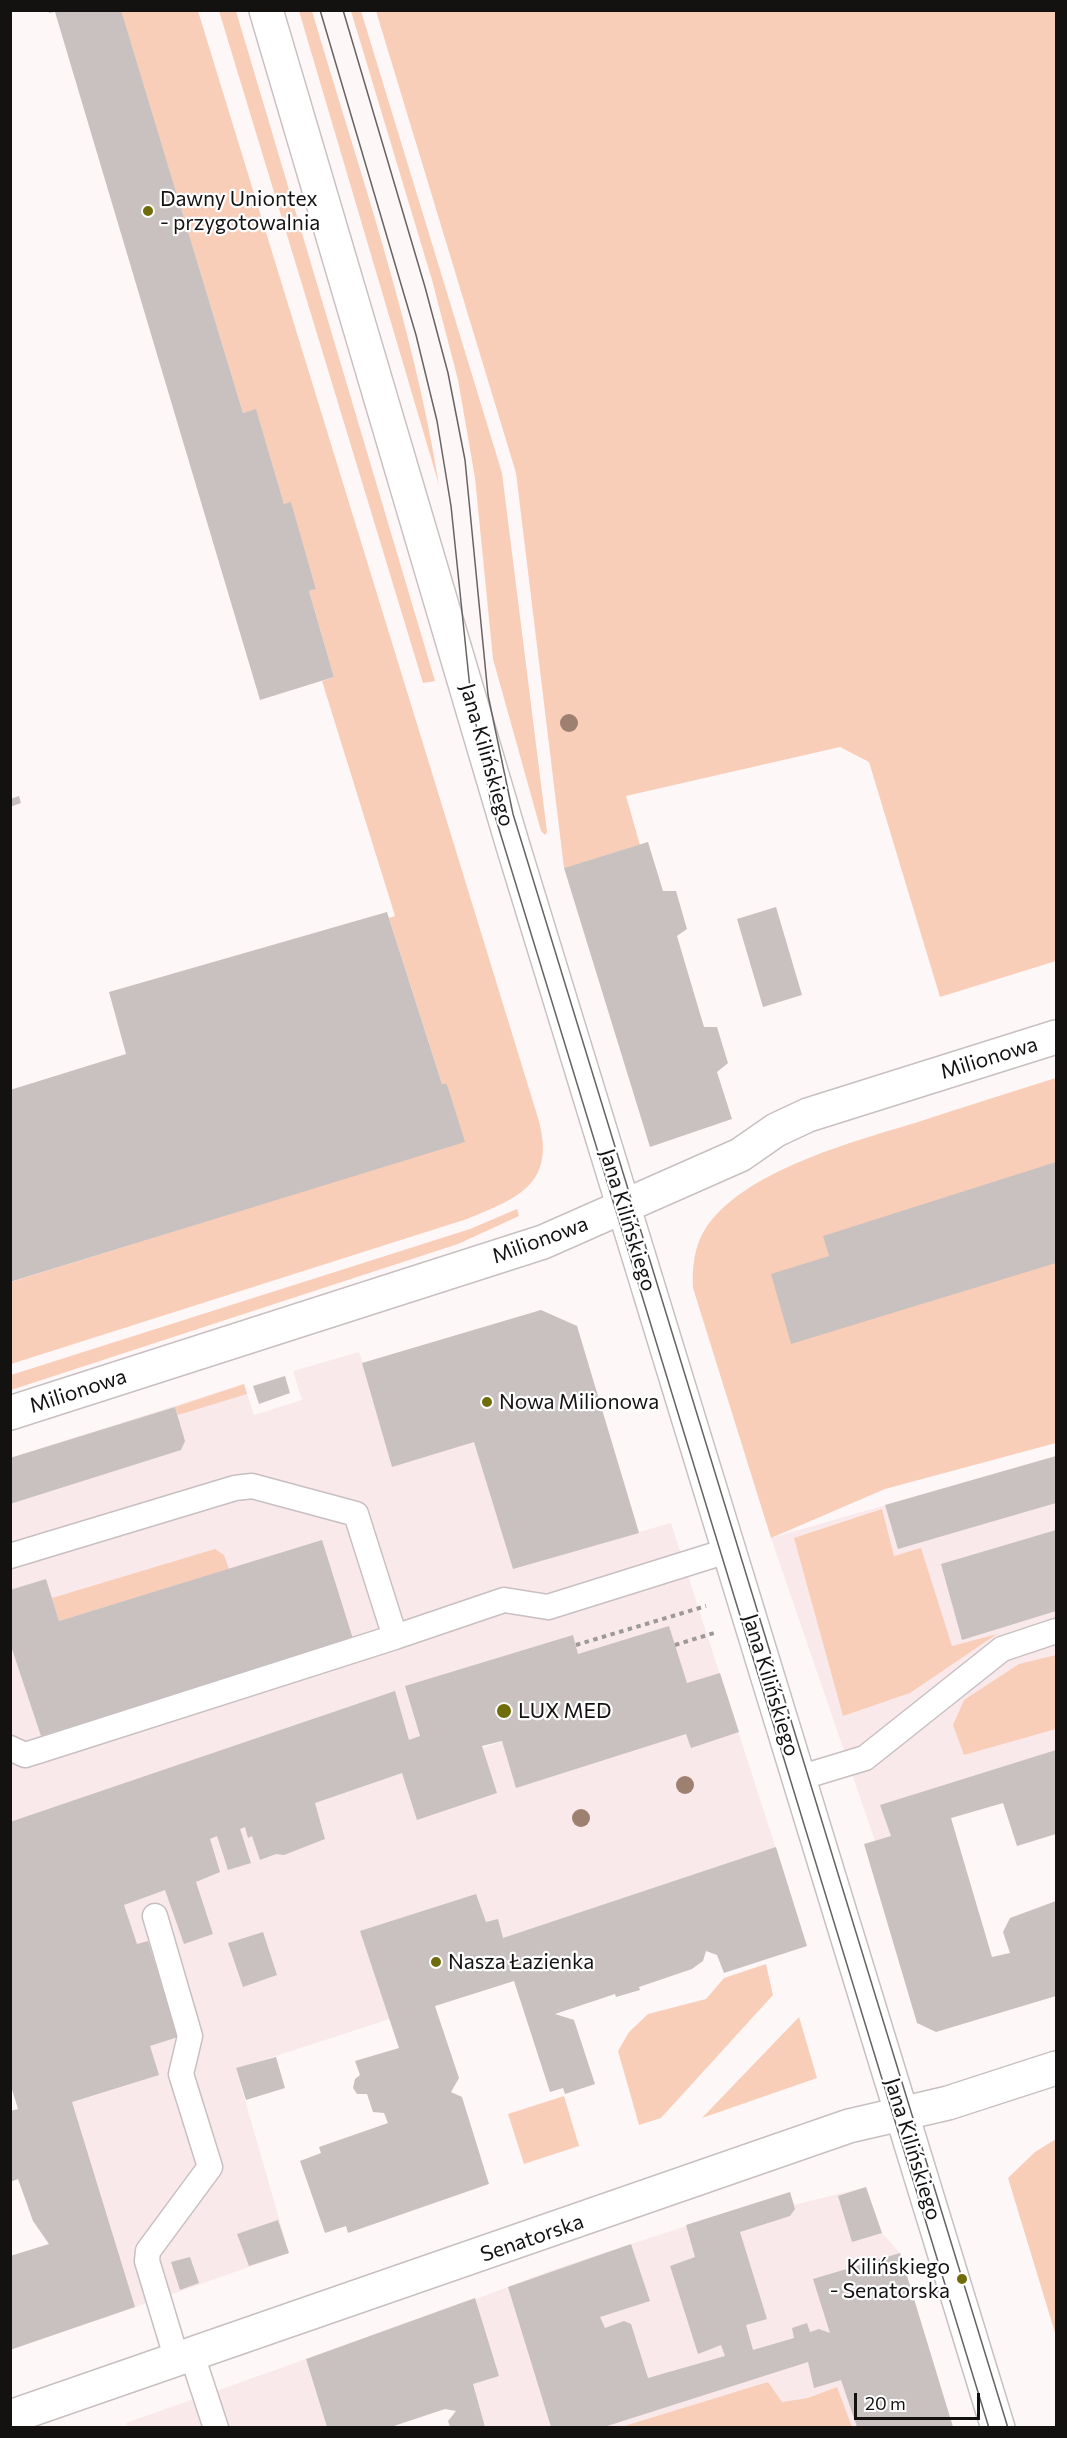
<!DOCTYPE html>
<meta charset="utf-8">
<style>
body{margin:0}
#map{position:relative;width:1067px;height:2438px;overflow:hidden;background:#fef7f8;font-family:Commissioner,sans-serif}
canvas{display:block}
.frame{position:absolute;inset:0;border:12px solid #141111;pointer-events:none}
.scale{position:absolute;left:854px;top:2393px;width:126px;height:27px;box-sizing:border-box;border:3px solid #141111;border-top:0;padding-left:8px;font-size:18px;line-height:21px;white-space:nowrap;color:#141111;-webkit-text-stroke:4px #fff;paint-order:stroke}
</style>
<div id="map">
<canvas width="1067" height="2438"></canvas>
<div class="frame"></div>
<div class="scale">20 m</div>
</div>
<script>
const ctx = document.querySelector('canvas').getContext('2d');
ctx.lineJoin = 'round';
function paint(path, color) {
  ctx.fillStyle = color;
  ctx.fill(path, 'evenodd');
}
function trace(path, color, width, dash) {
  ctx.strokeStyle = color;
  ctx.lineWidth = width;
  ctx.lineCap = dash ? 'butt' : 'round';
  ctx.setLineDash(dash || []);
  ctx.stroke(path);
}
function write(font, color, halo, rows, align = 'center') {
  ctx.font = font + ' Commissioner,sans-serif';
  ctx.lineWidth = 4.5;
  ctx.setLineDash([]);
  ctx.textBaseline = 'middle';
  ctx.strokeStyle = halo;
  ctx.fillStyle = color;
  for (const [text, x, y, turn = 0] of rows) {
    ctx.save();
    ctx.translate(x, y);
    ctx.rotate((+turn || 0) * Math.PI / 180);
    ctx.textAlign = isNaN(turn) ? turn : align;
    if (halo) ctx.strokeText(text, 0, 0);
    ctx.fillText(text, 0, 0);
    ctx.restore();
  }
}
const built = new Path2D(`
 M541 1310 577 1326 639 1532 671 1523 789 1889 236 2069 289 2253 96 2321 11 2048 10 1458 244 1384 254 1415 302 1400 293 1371 359 1352 363 1363ZM634 1700 447 1759 482 1746Z
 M1056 1456V1787L875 1841 771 1538Z
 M866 2187 882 2233 900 2253 953 2427H485L447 2310 555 2269 790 2192 794 2205Z
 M306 2359 327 2427 127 2428 126 2423Z`);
const green = new Path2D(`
 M121 11H198L538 1118C557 1184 518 1198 467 1219L11 1364V1282L464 1141 447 1084H442L389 918 395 916 322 681 334 677 309 591 316 589 291 503 284 504 256 410 243 413Z
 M219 11H236L435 681 423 683Z
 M299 11H312C358 167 413 324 439 485Z
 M351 11H361L502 473 547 832 545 835 541 831 493 659 475 478 458 380 432 280Z
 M376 11H1056V961L940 997 869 762 840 747 626 796 640 845 564 868 516 473Z
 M1056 1078V1443L885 1489 771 1538 693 1288C692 1268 694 1248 704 1231 741 1170 857 1141 921 1121 966 1106 1011 1092 1056 1078Z
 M517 1209 519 1216 458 1244 11 1390V1375L470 1229Z
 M244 1384 247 1394 178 1415 175 1407Z
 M882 1509 894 1556 921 1548 952 1646 997 1634 910 1693 843 1716 794 1538Z
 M215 1549 224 1555 229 1569 59 1621 52 1598Z
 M1056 1655V1729L964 1755 953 1725 964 1700 1019 1664Z
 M766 1964 773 1995 661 2118 639 2125 618 2051 629 2032 648 2014 706 1999 724 1978Z
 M799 2017 817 2078 702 2118Z
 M564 2096 579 2146 524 2164 508 2114Z
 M1056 2139V2336L1008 2178 1035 2152Z
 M768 2382 782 2402 808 2398 837 2387 852 2427H621Z`);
const building = new Path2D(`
 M48 10H121L243 413 256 409 284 504 291 502 316 589 309 591 334 677 260 700 55 12 49 13Z
 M19 796 21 803 10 807V799Z
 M648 842 663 891H676L687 929 677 936 704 1027H717L728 1063 717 1072 732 1119 650 1147 564 868Z
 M776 907 802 995 763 1007 737 919Z
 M387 912 442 1084H447L465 1142 10 1282V1090L126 1054 109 992Z
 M1056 1162V1263L791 1344 771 1274 829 1256 823 1236Z
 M541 1310 577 1326 639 1533 513 1569 474 1442 392 1467 362 1363Z
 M285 1376 290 1393 259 1404 253 1386Z
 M175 1407 185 1441 181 1450 10 1504V1458Z
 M1056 1456V1503L898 1549 885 1505Z
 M1056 1530V1611L962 1640 941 1564Z
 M322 1540 353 1639 41 1736 10 1643V1590L46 1579 59 1621Z
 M669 1626 687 1683 720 1673 739 1732 691 1748 686 1734 516 1788 502 1741 482 1746 497 1793 417 1820 402 1773 315 1803 325 1839 284 1855 276 1854 260 1860 252 1836 248 1838 245 1827 240 1829 251 1863 228 1870 217 1836 210 1839 220 1872 196 1882 213 1934 184 1944 165 1890 124 1905 137 1944 148 1941 178 2037 150 2046 159 2075 72 2102 135 2307 10 2350V2256L49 2244 33 2221 18 2179 10 2182V2111L18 2109 10 2083V1822L395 1691 409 1740 420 1736 405 1686 573 1635 578 1654Z
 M1056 1750V1834L1017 1846 1003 1803 951 1818 992 1957 1010 1953 1003 1932 1010 1918 1056 1901V1996L936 2032 917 2023 864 1844 891 1836 880 1805Z
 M776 1847 807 1946 724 1973 717 1955 706 1951 703 1961 692 1969 639 1987 640 1990 616 1997 615 1994 555 2014 574 2020 595 2084 565 2094 563 2088 550 2092 514 1981 435 2006 459 2078 451 2092 462 2097 489 2184 348 2233 346 2226 325 2233 300 2161 321 2153 319 2147 388 2123 384 2113 373 2112 367 2094H357L353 2088 355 2079 360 2075 355 2061 399 2048 360 1931 476 1894 486 1922 498 1919 503 1938Z
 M263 1932 277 1975 243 1987 228 1943Z
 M276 2057 285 2088 246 2100 236 2068Z
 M866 2187 882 2233 852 2242 838 2196Z
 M790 2192 795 2209 790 2216 740 2232 767 2319 746 2325 753 2350 794 2338 792 2328 807 2323 810 2332 819 2329 830 2333 813 2279 900 2253 953 2427H857L841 2380 814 2388 808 2362 604 2427H551L508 2287 631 2244 650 2301 600 2317 605 2328 624 2321 631 2324 648 2378 725 2356 721 2345 698 2354 670 2266 695 2257 686 2225Z
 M278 2220 289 2253 249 2266 237 2234Z
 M190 2257 199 2283 180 2290 171 2262Z
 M475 2298 499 2376 473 2384 485 2427H450L448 2421 456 2411 445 2409 391 2427H327L306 2359Z`);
const path = new Path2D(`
 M576 1645 706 1606
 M675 1645 714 1633`);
const service = new Path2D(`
 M10 1556 235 1488 252 1486 356 1514 395 1637 504 1600 548 1607 730 1550
 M10 1748 25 1755 38 1751 395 1637
 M799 1778 865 1758 1002 1649 1056 1631
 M155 1916 190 2036 181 2074 210 2167 148 2251 147 2261 177 2360
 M192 2355 216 2428`);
const minor = new Path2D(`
 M10 2417 849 2126 948 2103 1056 2068`);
const tertiary = new Path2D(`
 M266 10 513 846 998 2428
 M10 1413 543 1242 740 1155 776 1130 808 1115 1056 1037`);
const tram = new Path2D(`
 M320 10 416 335 437 421 451 506 471 698 491 803 989 2428
 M343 10 425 287 448 373 465 460 488 695 513 814 1008 2428`);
const trees = [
 [569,723],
 [685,1785],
 [581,1818]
];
const markers = [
 [148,211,6,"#6f6c0a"],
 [487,1402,6,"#6f6c0a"],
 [504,1711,8,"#6f6c0a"],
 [436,1962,6,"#6f6c0a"],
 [962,2279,6,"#6f6c0a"]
];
const poiNames = [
 ["Dawny Uniontex",160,199],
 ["- przygotowalnia",160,223],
 ["Nowa Milionowa",499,1402],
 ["LUX MED",518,1711],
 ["Nasza Łazienka",448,1962],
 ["Kilińskiego",950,2267,"right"],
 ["- Senatorska",950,2291,"right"]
];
const streetNames = [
 ["Jana Kilińskiego",487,755,74],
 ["Milionowa",989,1058,-17],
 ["Jana Kilińskiego",628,1220,73],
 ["Milionowa",540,1240,-20],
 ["Milionowa",78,1391,-18],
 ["Jana Kilińskiego",771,1685,73],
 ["Jana Kilińskiego",913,2149,73],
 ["Senatorska",532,2238,-19]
];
paint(built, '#fae9eb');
paint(green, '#f9ceb9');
paint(building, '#c9c1bf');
trace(service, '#c8bfc1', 27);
trace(minor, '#c8bfc1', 36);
trace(tertiary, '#c8bfc1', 36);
trace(path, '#9e9999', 4, [4.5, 4.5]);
trace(service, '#fff', 24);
trace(minor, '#fff', 33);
trace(tertiary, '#fff', 33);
trace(tram, '#676363', 1.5);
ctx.fillStyle = '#9e8071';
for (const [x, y] of trees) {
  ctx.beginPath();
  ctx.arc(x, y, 9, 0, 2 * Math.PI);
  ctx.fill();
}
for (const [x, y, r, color] of markers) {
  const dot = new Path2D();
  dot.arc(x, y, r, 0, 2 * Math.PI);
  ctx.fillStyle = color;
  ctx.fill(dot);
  trace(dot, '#fff', 2);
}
write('21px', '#141111', '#fff', poiNames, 'left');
write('21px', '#141111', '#fff', streetNames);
</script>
